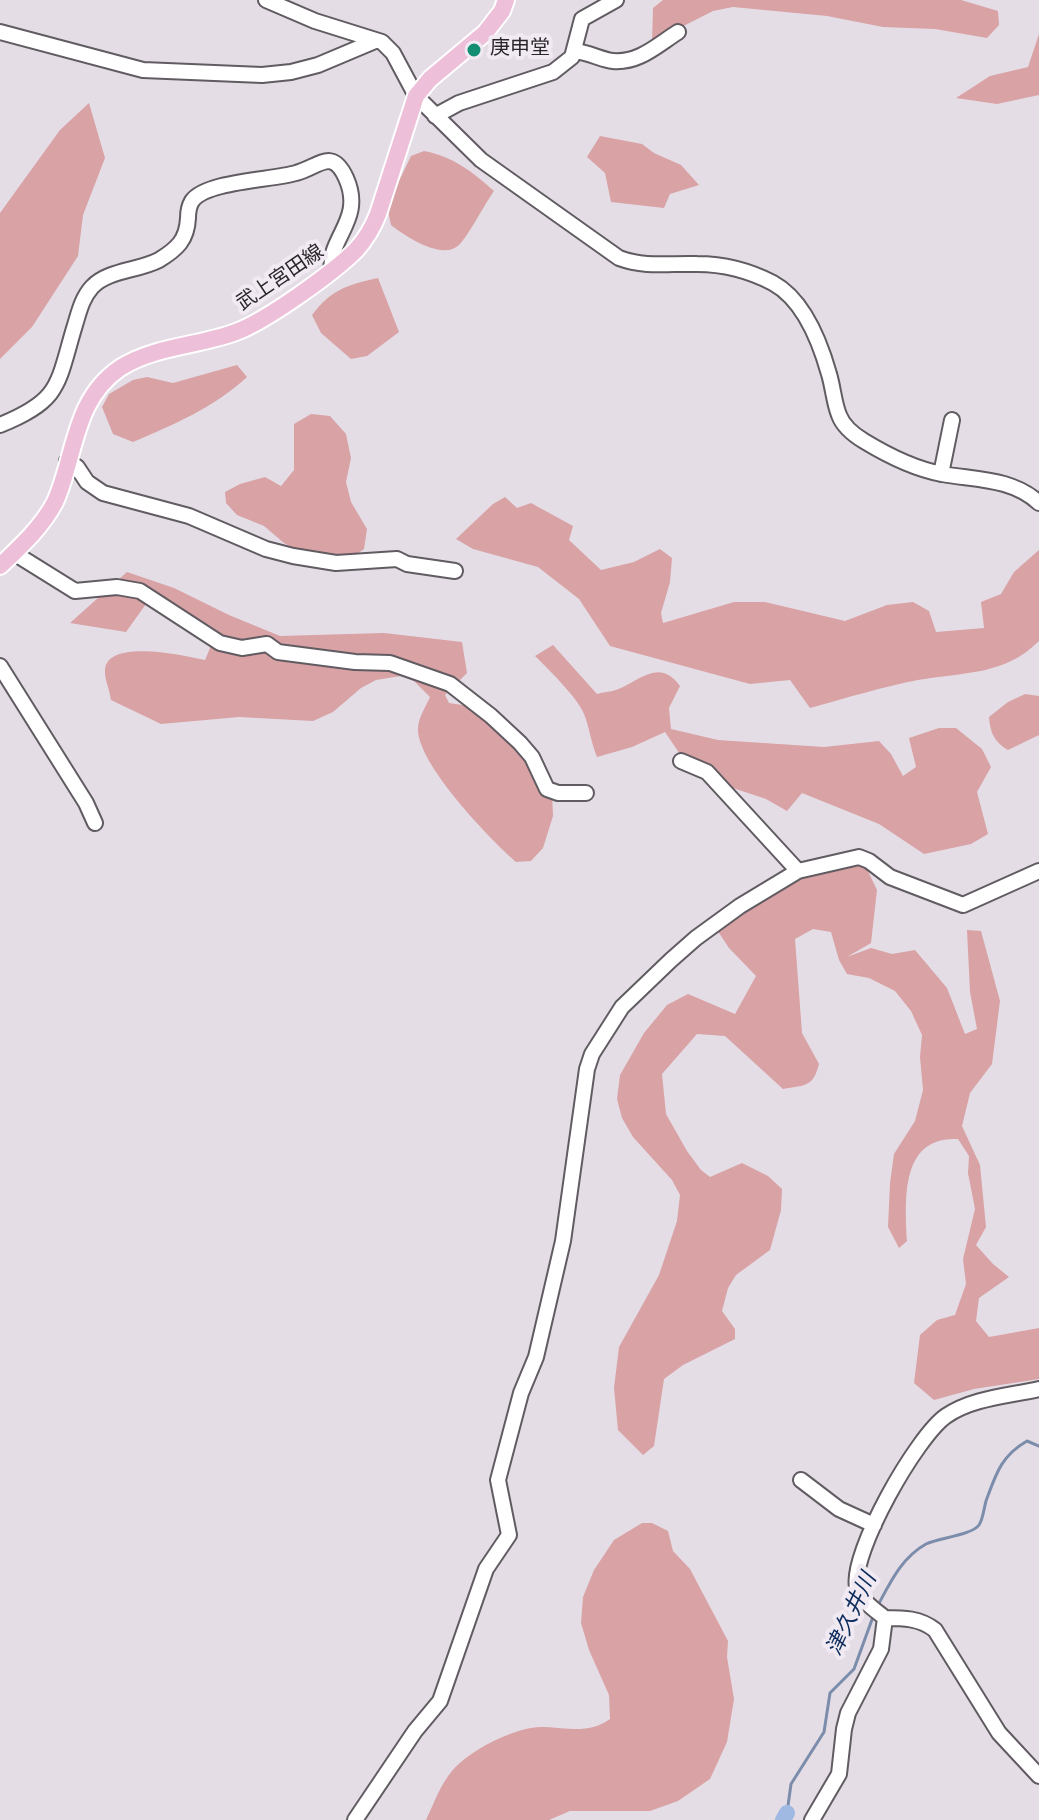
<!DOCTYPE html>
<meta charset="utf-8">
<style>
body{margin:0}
canvas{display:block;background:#e4dde6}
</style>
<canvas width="1039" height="1820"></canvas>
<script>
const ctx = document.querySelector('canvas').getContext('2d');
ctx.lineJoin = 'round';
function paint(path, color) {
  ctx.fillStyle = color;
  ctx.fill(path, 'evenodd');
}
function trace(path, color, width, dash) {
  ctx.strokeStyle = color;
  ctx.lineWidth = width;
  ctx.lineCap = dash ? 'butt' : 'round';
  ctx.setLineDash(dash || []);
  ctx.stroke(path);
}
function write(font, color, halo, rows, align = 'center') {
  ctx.font = font + ' "Source Sans 3","Noto Sans JP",sans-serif';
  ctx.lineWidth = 8;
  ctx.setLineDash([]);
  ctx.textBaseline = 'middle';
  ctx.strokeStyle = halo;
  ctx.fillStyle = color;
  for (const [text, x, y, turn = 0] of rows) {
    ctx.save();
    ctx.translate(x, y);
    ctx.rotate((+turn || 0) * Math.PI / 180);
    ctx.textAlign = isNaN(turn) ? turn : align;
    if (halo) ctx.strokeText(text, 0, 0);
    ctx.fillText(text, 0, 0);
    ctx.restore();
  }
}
const forest = new Path2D(`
 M663 0H961L998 11 999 25 987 38 935 29 883 27 827 16 733 7 713 11 652 42 653 8Z
 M1039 34V95L997 104 956 98 990 76 1028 67Z
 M89 103 105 158 83 215 78 256 32 327 0 359V213L60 130Z
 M600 136 642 144 654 153 681 165 699 185 670 194 664 208 611 202 605 173 587 157Z
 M424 151C452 156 473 172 494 191 486 202 467 238 459 245 442 261 405 236 391 225L387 206 411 156Z
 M378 278 399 332 367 356 351 359 321 333 312 315C332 289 347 285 378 278Z
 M237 365 247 377C213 408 175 424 133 442L113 434 102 407 109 394 133 380 147 377 173 383Z
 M311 414 330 416 346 434 351 458 346 482 351 502 367 529 364 549 346 562 323 565 284 543 264 526 237 515 226 503 225 492 240 484 265 477 281 486 294 470V424Z
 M505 497 517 508 531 503 573 526 569 540 601 570 634 562 660 549 672 558 670 582 661 613 663 623 734 602H765L845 621 887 605 913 602 929 611 936 632 984 628 981 602 1001 594 1014 572 1039 550V641C1004 676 963 672 918 680 882 687 846 698 810 708L790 680 750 684 610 646 579 599 538 567 473 549 456 539 493 504Z
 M127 572 174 588 229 615 280 636 384 633 462 642 467 673 445 695 449 703 495 710 539 758 552 792 553 816 543 848 531 861 516 862C490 839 415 762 418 727 419 717 426 706 430 697L414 681 401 676 376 680 361 688 333 712 313 721 239 717 161 724 111 700C110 691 104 678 105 669 109 638 186 656 205 660L215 636 146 604 126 632 70 623Z
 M553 645 597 694C603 692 610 692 616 690 639 682 659 657 680 686L669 708 671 729 718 740 824 747 879 741 891 754 903 776 916 767 909 738 939 728H956L982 749 991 767 977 792 988 834 971 844 924 854 879 824 802 793 787 811 766 799 694 775 665 732 632 747 597 757C591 742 589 726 584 714 578 698 548 669 535 656Z
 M1025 694 1039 696V735L1008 750C994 742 990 732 989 717L1008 702Z
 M831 863 865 865 877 890 871 943 847 957 871 948 892 954 915 950 947 988 965 1034 977 1029 970 992 967 930 981 931 1000 1001 992 1064 970 1093 962 1126 980 1165 986 1227 976 1245 993 1264 1009 1277 979 1298 976 1321 989 1337 1039 1328V1379L974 1389 934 1400 914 1383 920 1335 937 1320 955 1315 966 1284 963 1259 975 1209 968 1173 969 1156 958 1139C900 1136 905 1200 907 1241L899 1248 888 1227 890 1183 894 1154 915 1121 923 1090 920 1057 922 1035 911 1011 895 991 869 978 847 974 839 960 831 932 813 929 795 939 802 1033 819 1064C813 1088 804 1085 783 1089L725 1036 697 1034 662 1074 666 1114 687 1151 701 1170 710 1177 742 1163 768 1176 782 1189 781 1210 770 1250 736 1275 728 1288 722 1311 735 1329V1339L683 1365 664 1379 654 1446 643 1455 618 1430 614 1388 619 1347 659 1275 677 1221 680 1195 672 1180 633 1137 622 1118 617 1099 620 1075 644 1033 667 1005 688 994 735 1014 756 976 729 948 717 930 784 885Z
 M642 1523H652L668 1531 673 1551 690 1569 728 1641 727 1657 734 1699 727 1742 710 1779 678 1801 650 1811H570L549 1820H426C434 1803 440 1785 452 1771 469 1750 518 1725 545 1727 568 1728 589 1734 610 1719L609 1695 589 1650 581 1623 583 1597 594 1570 614 1540Z`);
const stream = new Path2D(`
 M877 1607C890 1583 901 1558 926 1544 939 1538 972 1535 979 1525 983 1519 984 1508 986 1501 996 1474 1001 1456 1027 1441L1039 1446
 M787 1813 791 1784 824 1732 830 1693 854 1669 874 1614`);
const river = new Path2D(`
 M783 1820 787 1813`);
const minor = new Path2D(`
 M266 0 315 21 382 42 393 53 416 96 481 160 619 258C646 268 670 263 697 264 723 264 750 271 773 283 804 300 820 342 829 374 833 387 834 403 839 415 843 426 854 435 864 441 887 455 915 469 942 474 976 480 1012 478 1039 503
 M0 32 143 70 262 75 291 72 318 65 375 41
 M574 51C588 52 602 60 613 61 639 63 656 46 678 32
 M435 116 459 103 553 72 572 57 582 19 616 0
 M0 425C62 400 57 384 75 325 79 312 82 298 92 287 108 270 138 271 159 260 177 249 187 240 188 218 188 213 189 206 192 201 206 181 273 180 296 173 319 167 332 147 346 178 365 220 327 238 332 270
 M67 461 77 467 87 482 103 493 189 516 266 549 293 556 336 563 397 559 407 564 455 571
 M941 474 952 420
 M14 553 75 591 117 587 140 591 220 643 242 648 267 644 278 652 355 662 390 663 450 684 491 716 520 743 532 757 547 789 558 793H586
 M0 666 86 803 95 823
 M681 761 707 772 798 871
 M1039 1389C1008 1396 972 1398 946 1416 917 1436 850 1553 857 1587 860 1600 875 1610 885 1618 903 1618 920 1618 935 1630L999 1733 1039 1776
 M801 1480 839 1509 874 1525
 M355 1820 415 1731 440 1701 486 1569 509 1535 498 1480 521 1393 536 1357 563 1241 587 1069 592 1054 622 1007 671 960 696 938 740 906 798 871 859 857 869 861 890 877 963 905 1039 871
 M812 1820 839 1774 844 1729 848 1713 881 1649 885 1618`);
const major = new Path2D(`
 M0 566C20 547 42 527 55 502 76 455 73 400 120 368 154 346 199 346 236 332 266 321 333 273 356 250 366 239 373 227 378 214L416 96 430 79 485 33 502 11 506 0`);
const markers = [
 [474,50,8,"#148e72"]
];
const poiNames = [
 ["庚申堂",490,50]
];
const streetNames = [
 ["武上宮田線",281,279,-34]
];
const waterNames = [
 ["津久井川",853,1615,-65]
];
paint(forest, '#d9a2a5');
trace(stream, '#7c8dab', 3);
trace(river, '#a0b9e2', 16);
trace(minor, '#615b62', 18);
trace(major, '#fff', 20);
trace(minor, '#fff', 14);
trace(major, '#eebfd8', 16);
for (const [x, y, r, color] of markers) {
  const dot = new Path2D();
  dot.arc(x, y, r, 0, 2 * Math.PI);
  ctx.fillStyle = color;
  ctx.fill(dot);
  trace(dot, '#f1eaf3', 3);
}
write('20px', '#29262a', '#f1eaf3', poiNames, 'left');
write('20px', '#29262a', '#f1eaf3', streetNames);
write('italic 22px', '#0c2c5c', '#f1eaf3', waterNames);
</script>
